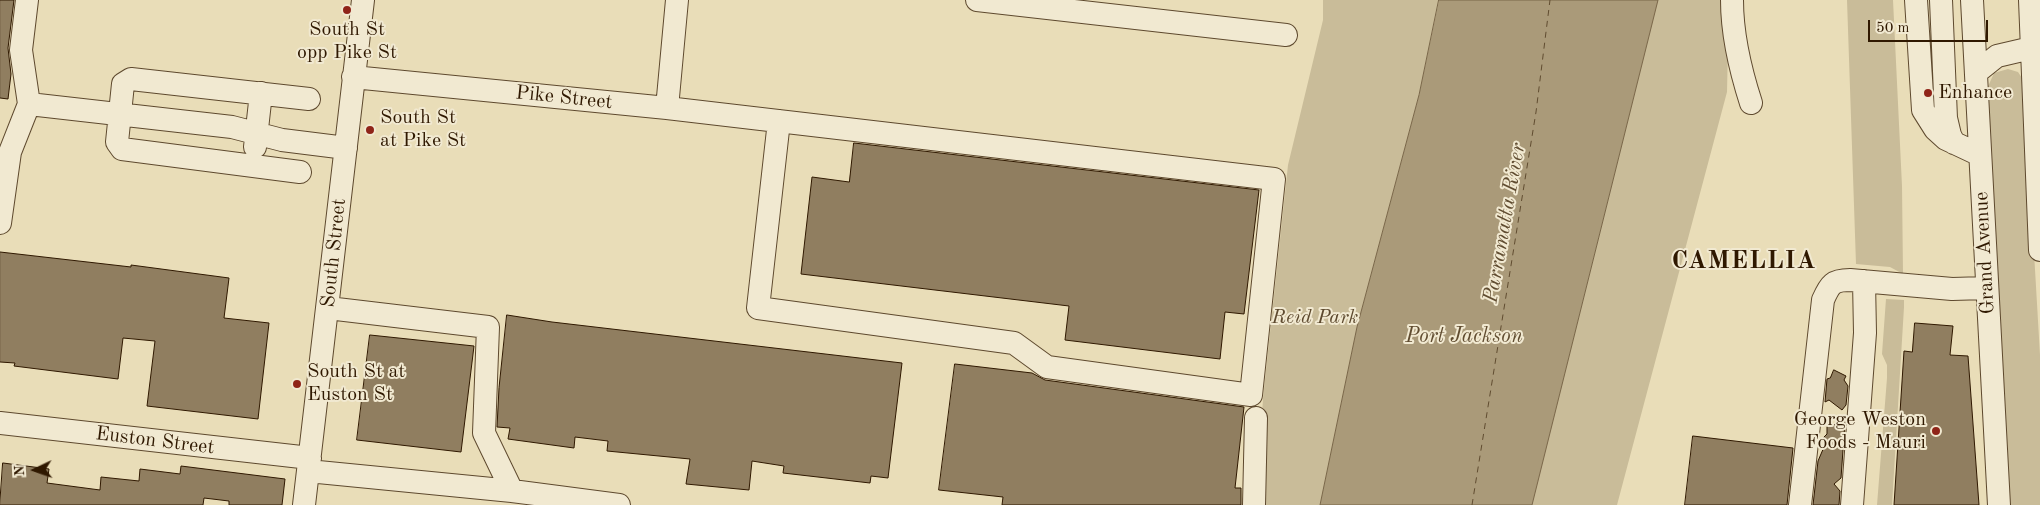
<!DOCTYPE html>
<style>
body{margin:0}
#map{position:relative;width:2040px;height:505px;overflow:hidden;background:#e9ddb8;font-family:"Old Standard TT",serif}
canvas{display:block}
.north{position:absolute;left:10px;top:445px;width:50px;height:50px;-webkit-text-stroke:4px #f1e9d1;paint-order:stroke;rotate:267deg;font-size:14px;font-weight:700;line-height:20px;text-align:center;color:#2f1800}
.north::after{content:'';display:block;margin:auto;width:18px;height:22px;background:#2f1800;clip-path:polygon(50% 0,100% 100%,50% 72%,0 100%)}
.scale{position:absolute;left:1868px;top:20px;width:120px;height:22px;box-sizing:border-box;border:2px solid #2f1800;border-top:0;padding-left:6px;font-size:15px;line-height:18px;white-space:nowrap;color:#2f1800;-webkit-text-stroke:4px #f1e9d1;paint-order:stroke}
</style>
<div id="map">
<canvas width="2040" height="505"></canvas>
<div class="north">N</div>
<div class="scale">50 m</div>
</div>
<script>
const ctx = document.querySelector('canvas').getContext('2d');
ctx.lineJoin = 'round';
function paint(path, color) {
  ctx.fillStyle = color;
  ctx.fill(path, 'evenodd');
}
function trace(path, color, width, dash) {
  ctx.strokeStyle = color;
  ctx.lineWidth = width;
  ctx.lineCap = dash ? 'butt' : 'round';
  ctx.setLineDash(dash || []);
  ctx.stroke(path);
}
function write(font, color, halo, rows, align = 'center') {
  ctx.font = font + ' "Old Standard TT",serif';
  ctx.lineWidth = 4;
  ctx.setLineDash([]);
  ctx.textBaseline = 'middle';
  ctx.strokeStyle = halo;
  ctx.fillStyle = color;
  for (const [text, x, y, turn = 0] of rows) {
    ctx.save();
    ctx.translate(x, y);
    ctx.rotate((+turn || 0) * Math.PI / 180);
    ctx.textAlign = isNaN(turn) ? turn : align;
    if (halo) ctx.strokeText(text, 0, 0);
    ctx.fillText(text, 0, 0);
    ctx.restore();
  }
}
const green = new Path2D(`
 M1323 0H1439L1419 95 1357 327 1320 505H1257L1263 398 1288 165 1323 20Z
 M1658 0H1729L1727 92 1617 505H1532Z
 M1847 0H1893L1902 186 1903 274 1890 267 1856 264Z
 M2008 69 2018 72 2024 81 2040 355V505H2009L1986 91 1994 73Z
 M1886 299 1904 300V307L1892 505H1877L1887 378V365L1882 354Z`);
const water = new Path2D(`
 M1439 0H1658L1532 505H1320L1357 327 1419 95Z`);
const ferry = new Path2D(`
 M1472 505 1536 112 1550 0`);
const building = new Path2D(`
 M0 0H14L8 48 11 74 8 99 0 98Z
 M854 143 1259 190 1244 314 1225 312 1220 359 1065 340 1069 306 801 274 812 177 849 182Z
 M0 252 131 267V265L229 278 224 318 269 323 258 419 147 406 155 341 123 338 118 379 14 366 15 363 0 362Z
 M507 315 552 322 902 363 888 478 871 476 870 483 783 473 784 466 752 461 749 490 686 484 690 459 607 451 608 441 575 437 574 448 508 439 510 428 497 427 499 388Z
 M1915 323 1953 326 1950 355 1968 356 1979 505H1894L1904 351 1912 352Z
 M370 335 474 346 461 452 357 440Z
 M955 364 1032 373 1045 380 1244 407 1235 488H1241V505H1002L1003 497 939 490Z
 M1834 370 1846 376 1844 380 1848 386 1846 405 1842 410 1829 400 1825 402 1827 379 1830 378Z
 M1845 422 1841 478 1834 484 1840 491 1839 505H1813L1818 461 1824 447 1823 438 1827 434V427Z
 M1693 436 1793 448 1787 505H1685Z
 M3 463 49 469 47 483 100 490 101 477 139 481 140 469 180 474 181 466 285 479 282 505H229V501L204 498 203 505H0Z`);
const minor = new Path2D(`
 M977 0 1286 35
 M1732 0C1732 36 1740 69 1751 103
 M1916 0 1923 110 1935 129 1946 139 1980 155
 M1941 0 1946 118 1950 135 1954 143
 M1972 0 1999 505
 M2030 0 2040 250
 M1977 72 1997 56 2040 46
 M353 77 667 108 677 0
 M29 104 232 127 282 140 346 148
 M667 108 1274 179 1251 395 1047 367 1014 343 758 308 779 121
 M255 147 261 93
 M300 172 122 149 117 142 123 84 131 79 309 99
 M0 223 10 152 29 104 21 50 27 0
 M328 308 488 327 484 433 512 491
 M0 423 310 458
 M308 471 512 491 619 505
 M304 505 363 0
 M1254 505 1256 418
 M1800 505 1823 300C1830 284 1833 280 1850 280L1952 289 1986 288
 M1852 505 1865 333 1864 281`);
const markers = [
 [347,10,5,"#8f2418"],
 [1928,93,5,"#8f2418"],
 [370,130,5,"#8f2418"],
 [297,384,5,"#8f2418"],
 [1936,431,5,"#8f2418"]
];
const poiNames = [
 ["South St",347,30,"center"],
 ["opp Pike St",347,53,"center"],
 ["Enhance",1938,93],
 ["South St",380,118],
 ["at Pike St",380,141],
 ["South St at",307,372],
 ["Euston St",307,395],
 ["George Weston",1926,420,"right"],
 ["Foods - Mauri",1926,443,"right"]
];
const streetNames = [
 ["Pike Street",564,98,6],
 ["South Street",334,253,-84],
 ["Grand Avenue",1985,253,-93],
 ["Euston Street",155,441,7]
];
const parkNames = [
 ["Reid Park",1315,318]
];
const waterNames = [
 ["Parramatta River",1505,223,-80],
 ["Port Jackson",1464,336]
];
const districtNames = [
 ["CAMELLIA",1744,261]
];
paint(green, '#c9bc99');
paint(water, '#aa9a79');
trace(water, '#796649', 1);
trace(ferry, '#604c30', 1, [6, 5]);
paint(building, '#907e60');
trace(building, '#2f1800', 1);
trace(minor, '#5e492e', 24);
trace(minor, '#f1e9d1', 22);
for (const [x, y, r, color] of markers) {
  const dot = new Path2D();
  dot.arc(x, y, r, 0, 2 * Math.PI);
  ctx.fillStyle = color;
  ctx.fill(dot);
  trace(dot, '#f1e9d1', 2);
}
write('20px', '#2f1800', '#f1e9d1', poiNames, 'left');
write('20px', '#2f1800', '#f1e9d1', streetNames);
write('italic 20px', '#5d492e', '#f1e9d1', parkNames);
write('italic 21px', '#604c30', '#f1e9d1', waterNames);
ctx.letterSpacing = '1px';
write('bold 25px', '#2f1800', '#f1e9d1', districtNames);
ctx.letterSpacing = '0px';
</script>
